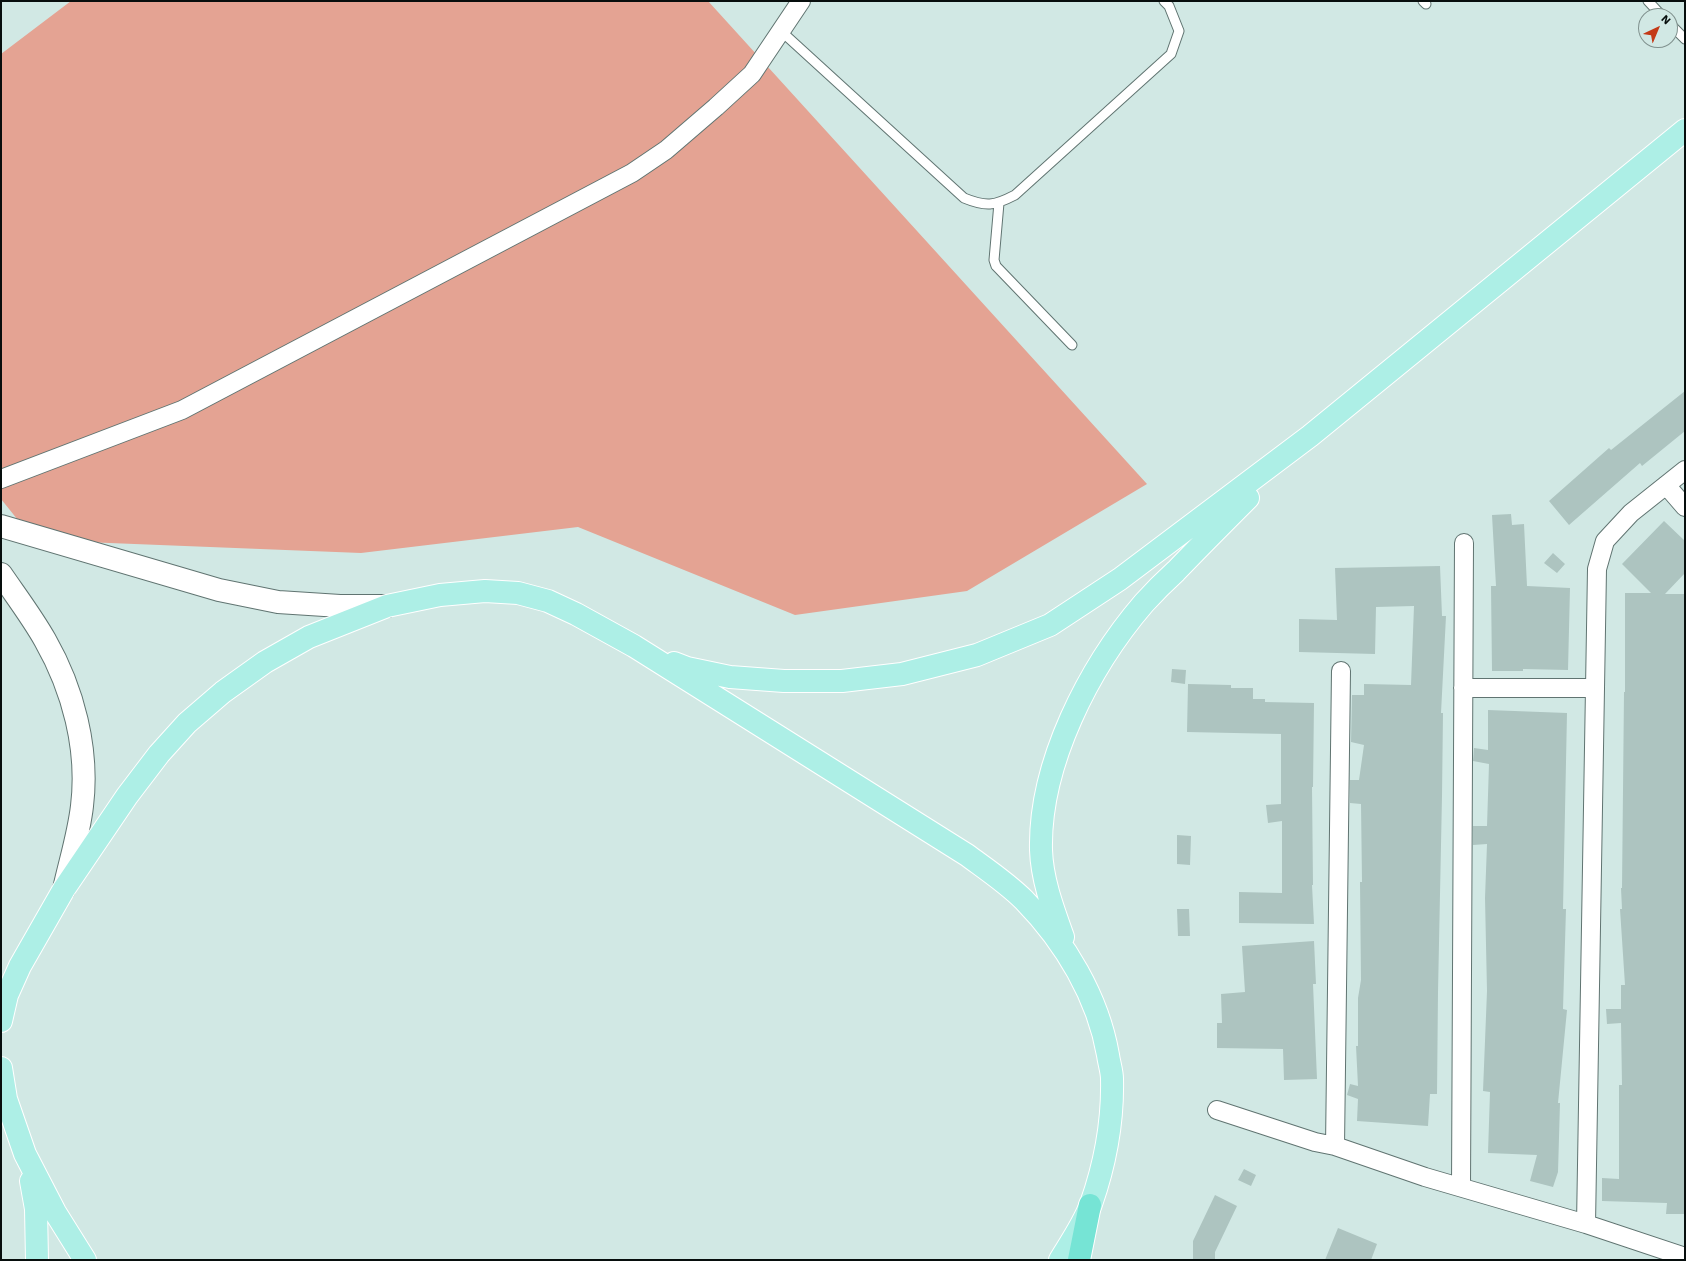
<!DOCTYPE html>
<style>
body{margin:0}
#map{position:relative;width:1686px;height:1261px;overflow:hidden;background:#d1e8e4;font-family:"Work Sans",sans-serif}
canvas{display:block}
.frame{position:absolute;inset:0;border:2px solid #070e0d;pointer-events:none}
.north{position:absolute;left:1638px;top:8px;width:40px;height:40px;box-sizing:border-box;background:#d1e8e4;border:1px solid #80918e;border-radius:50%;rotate:44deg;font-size:11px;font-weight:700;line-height:16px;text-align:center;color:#070e0d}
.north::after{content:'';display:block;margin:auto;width:14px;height:18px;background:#c43a17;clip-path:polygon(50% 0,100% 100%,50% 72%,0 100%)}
</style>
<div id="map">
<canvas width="1686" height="1261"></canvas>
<div class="frame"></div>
<div class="north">N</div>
</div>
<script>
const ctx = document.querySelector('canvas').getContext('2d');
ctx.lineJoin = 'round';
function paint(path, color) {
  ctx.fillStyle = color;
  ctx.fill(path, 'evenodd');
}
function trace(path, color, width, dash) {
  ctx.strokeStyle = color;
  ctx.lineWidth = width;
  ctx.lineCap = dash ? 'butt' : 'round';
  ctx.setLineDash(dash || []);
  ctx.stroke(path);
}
const green = new Path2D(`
 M71 1H708L1147 484 967 591 795 615 578 527 361 553 34 540 1 499V54Z`);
const building = new Path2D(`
 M1685 391V431L1642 466 1640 463 1569 525 1549 501 1609 448 1611 450Z
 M1511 514 1512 525 1524 524 1527 586 1570 588 1568 670 1523 669V671H1492L1491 586H1496L1492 515Z
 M1664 521 1685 541V573L1665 594H1685V1214H1666L1667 1203 1602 1201V1178L1619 1179V1085H1622L1621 1023 1607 1024 1606 1009H1621V985H1625L1620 909H1622L1621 888H1622L1624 692H1625V593H1651L1622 564Z
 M1553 553 1565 564 1557 573 1544 563Z
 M1440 566 1442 616H1446L1441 713H1443L1442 796 1438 992 1437 1094H1430L1428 1126 1357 1121 1358 1099 1347 1095 1350 1084 1358 1086 1356 1046H1358V998L1361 980 1360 882H1362L1361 804 1350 803V780H1359L1364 745 1351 742 1352 695H1364V684L1411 685 1414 606 1376 607 1375 654 1299 652V619L1337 620 1335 568Z
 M1172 669 1186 670 1185 684 1171 682Z
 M1188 684 1231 685V688H1253V699H1265V702L1314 703 1313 787H1312L1313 885H1312L1314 924 1239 923V892L1282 893V821L1268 823 1266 805 1281 804V734L1187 732Z
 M1488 710 1567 713 1563 909H1566L1563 1009 1567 1010 1558 1103H1560L1558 1172 1553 1187 1530 1181 1537 1155 1488 1153 1490 1092 1483 1091 1487 991 1485 898 1487 844 1473 845V826H1487L1489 764 1473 761 1474 748 1488 750Z
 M1177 835 1191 836 1190 865 1177 864Z
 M1177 909H1189L1190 936H1178Z
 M1314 941 1316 984H1313L1317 1079 1284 1080 1283 1049 1217 1048V1023H1222L1221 994 1245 992 1242 946Z
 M1244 1169 1256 1175 1251 1186 1238 1180Z
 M1215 1195 1237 1206 1215 1252V1260H1193V1241Z
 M1338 1228 1377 1244 1371 1260H1325Z`);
const lane = new Path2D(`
 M1423 1 1426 4
 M1648 1 1662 16
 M1670 24 1685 39
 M781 31 964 198C986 207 994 206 1015 195L1171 54 1179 31 1169 6 1164 1
 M999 203 994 260 996 266 1072 345`);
const street = new Path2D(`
 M1 479 182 410 632 173 666 150 716 107 752 74 801 1
 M1666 485 1685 507
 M1463 688H1595
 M1217 1110 1315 1142 1335 1146 1425 1177 1586 1224 1685 1257
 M1335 1146 1341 671
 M1461 1187 1464 543
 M1586 1224 1597 569 1605 541 1631 513 1685 470`);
const secondary = new Path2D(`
 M1 526 219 590 278 602 340 606H387
 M1 574C16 596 32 617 45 640 73 689 89 749 82 806 79 833 70 862 64 889`);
const primary = new Path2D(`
 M674 663 687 668 730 677 784 681H842L902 674 977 655 1050 625 1120 579 1310 436 1685 130
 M1063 937C1053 909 1042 880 1041 850 1039 764 1089 667 1144 603 1154 592 1165 581 1176 571 1200 546 1224 522 1248 498
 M1 1021 7 995 20 966 64 889 127 796 159 754 187 723 223 692 265 662 309 637 387 606 440 595 485 591 518 593 548 601 576 614 634 646 967 855C986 869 1007 883 1024 900 1065 942 1098 997 1108 1055 1109 1063 1112 1071 1112 1079 1113 1121 1105 1164 1091 1204 1084 1223 1071 1242 1060 1260
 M1 1068 6 1099 25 1154 55 1212 85 1260
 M31 1181 36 1209 37 1260`);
const highway = new Path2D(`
 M1079 1260 1090 1205`);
paint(green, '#e4a393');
paint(building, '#adc4c0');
trace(lane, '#607471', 11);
trace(street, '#607471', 20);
trace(secondary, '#607471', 24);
trace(primary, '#fff', 24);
trace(highway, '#fff', 24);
trace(lane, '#fff', 9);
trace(street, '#fff', 18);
trace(secondary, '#fff', 22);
trace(primary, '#adefe6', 22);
trace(highway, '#76e4d5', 22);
</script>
